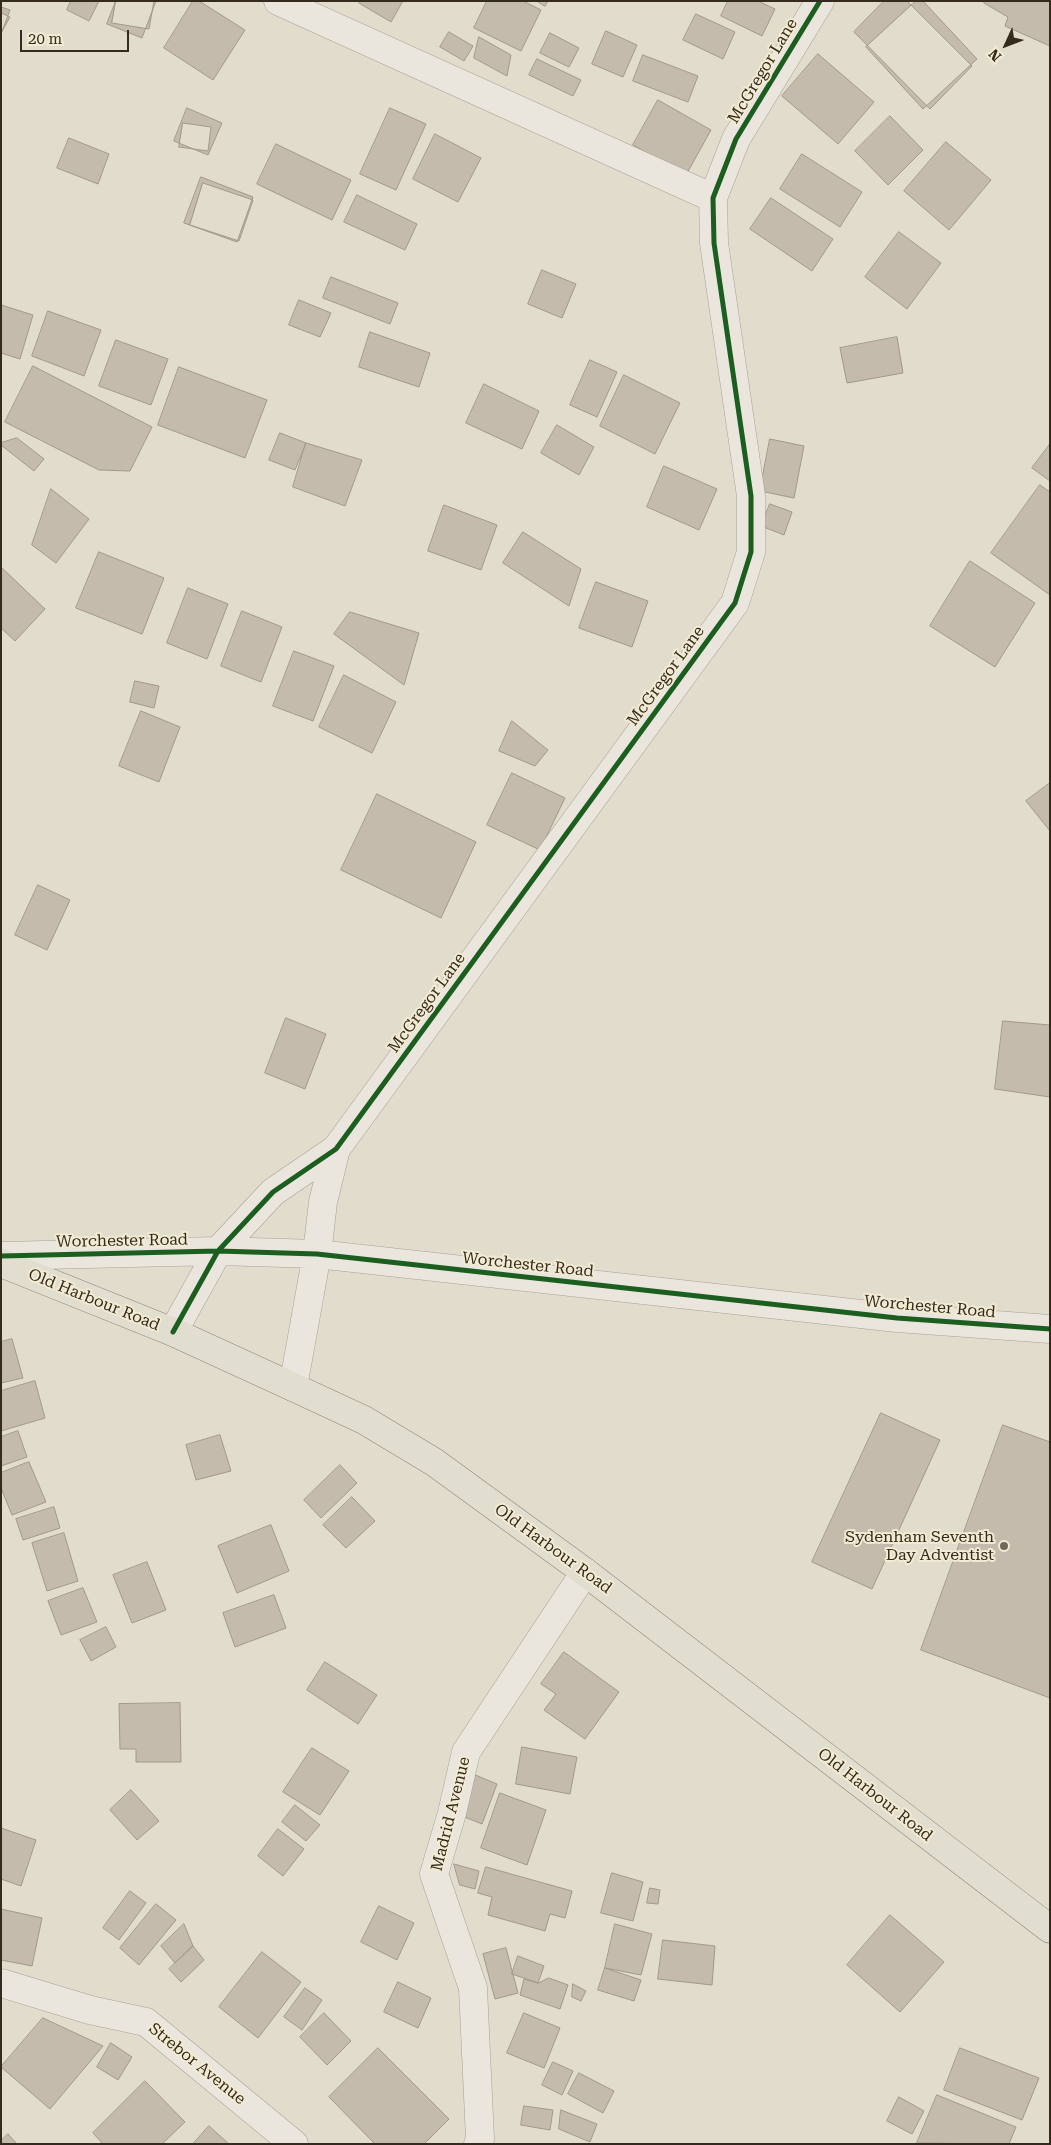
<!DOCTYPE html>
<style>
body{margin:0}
#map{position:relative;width:1051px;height:2145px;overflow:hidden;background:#e1dccc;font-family:"Roboto Serif",serif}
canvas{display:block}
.frame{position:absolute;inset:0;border:2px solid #342a1e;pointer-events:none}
.north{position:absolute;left:981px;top:20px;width:50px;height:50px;-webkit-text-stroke:4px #f2ebd2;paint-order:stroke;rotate:227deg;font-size:14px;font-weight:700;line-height:20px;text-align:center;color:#342a1e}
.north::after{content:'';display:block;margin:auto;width:18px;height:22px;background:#342a1e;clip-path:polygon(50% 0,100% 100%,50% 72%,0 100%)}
.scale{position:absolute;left:20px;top:30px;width:109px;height:22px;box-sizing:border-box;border:2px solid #342a1e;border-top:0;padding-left:6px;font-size:15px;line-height:18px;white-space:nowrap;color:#342a1e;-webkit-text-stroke:4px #f2ebd2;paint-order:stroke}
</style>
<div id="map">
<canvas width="1051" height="2145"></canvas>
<div class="frame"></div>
<div class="north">N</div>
<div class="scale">20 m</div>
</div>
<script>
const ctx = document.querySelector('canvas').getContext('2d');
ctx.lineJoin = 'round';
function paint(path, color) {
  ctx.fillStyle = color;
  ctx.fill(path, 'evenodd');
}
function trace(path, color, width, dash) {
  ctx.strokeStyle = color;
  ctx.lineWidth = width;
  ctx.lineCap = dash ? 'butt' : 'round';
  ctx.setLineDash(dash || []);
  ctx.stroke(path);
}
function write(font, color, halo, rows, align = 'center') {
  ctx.font = font + ' "Roboto Serif",serif';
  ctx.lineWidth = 4;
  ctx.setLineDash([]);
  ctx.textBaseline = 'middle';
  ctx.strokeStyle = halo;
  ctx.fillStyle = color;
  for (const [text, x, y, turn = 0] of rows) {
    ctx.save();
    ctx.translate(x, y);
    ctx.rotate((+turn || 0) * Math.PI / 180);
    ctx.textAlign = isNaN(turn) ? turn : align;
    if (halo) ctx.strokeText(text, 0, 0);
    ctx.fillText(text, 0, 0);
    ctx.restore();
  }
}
const building = new Path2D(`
 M71 1H99L89 21 67 10Z
 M116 1H156L142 38 107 24Z
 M116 1H154L149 29 112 23Z
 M193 1H199L245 30 213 80 164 48Z
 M360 1H403L391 22 359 3Z
 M487 1H523L541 10 521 51 474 28Z
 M537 1H548L545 6Z
 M728 1H758L775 9 762 36 721 16Z
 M884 1H907L972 66 930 109 854 32Z
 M916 1H923L977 59 923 109 866 47Z
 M985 1H1050V46L1005 26 1008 17 984 3Z
 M1 7 10 10 1 34Z
 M1 13 10 17 1 33Z
 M696 14 735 32 723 59 683 40Z
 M606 31 637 45 623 77 592 64Z
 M449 32 473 46 464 61 440 47Z
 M550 33 579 48 569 67 540 53Z
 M479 37 511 55 507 76 474 58Z
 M818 54 874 102 838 144 782 96Z
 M643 55 698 76 688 102 633 81Z
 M537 59 581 80 573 96 529 75Z
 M658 100 711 130 686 175 633 145Z
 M187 108 222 123 208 155 174 141Z
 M390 108 426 124 396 190 360 174Z
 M890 116 923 150 888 185 855 151Z
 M183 123 211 127 208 151 179 147Z
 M435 134 481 158 458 202 413 179Z
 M69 138 109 154 98 184 57 168Z
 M946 142 991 180 949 230 904 191Z
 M276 144 351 180 332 220 257 184Z
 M802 154 862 192 840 227 780 189Z
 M201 177 253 197 237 242 184 223Z
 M203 183 253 200 239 241 190 225Z
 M357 195 417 224 405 250 344 222Z
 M771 198 833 239 812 271 750 229Z
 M899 232 941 263 907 309 865 277Z
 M542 270 576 284 562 318 528 304Z
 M331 277 398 303 390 324 323 298Z
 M299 300 331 313 320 337 289 325Z
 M1 305 33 315 20 359 1 353Z
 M48 311 101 330 84 376 32 356Z
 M370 332 430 353 419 387 359 367Z
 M897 337 903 373 847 383 840 348Z
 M116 340 168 359 151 405 99 386Z
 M590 360 617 372 597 417 570 405Z
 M33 366 152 427 130 471 99 470 5 422Z
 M179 367 267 400 245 458 158 425Z
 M624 375 680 403 655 454 600 426Z
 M484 384 539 411 522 449 466 423Z
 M557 425 594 447 579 475 541 453Z
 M280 433 306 443 295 470 269 460Z
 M17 438 44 459 34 471 1 445V443Z
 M770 439 804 446 794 498 760 491Z
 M306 443 362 460 345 506 293 487Z
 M1050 444V481L1032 468Z
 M664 466 717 489 699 530 647 507Z
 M1040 485 1050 492V595L991 553Z
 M51 489 89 519 56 563 32 545Z
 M770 504 792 512 784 535 761 526Z
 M444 505 497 525 481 570 428 551Z
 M523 532 581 569 569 606 503 563Z
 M99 552 164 578 142 634 76 608Z
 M970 561 1035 603 995 667 930 626Z
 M1 567 45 609 15 641 1 628Z
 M596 582 648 601 632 647 579 628Z
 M188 588 228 604 207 659 167 643Z
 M242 611 282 627 261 682 221 666Z
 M350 612 419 633 404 685 334 634Z
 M294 651 334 666 313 721 273 706Z
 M344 675 396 702 372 753 319 727Z
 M135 681 159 686 154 708 130 702Z
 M141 711 180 727 159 782 119 766Z
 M512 721 548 750 535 766 499 751Z
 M512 773 565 798 540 850 487 825Z
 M1050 783V831L1026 801Z
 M377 794 476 842 441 918 341 870Z
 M38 885 70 900 47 950 15 935Z
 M286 1018 326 1034 305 1089 265 1073Z
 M1003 1021 1050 1025V1097L995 1089Z
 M12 1339 23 1378 1 1383V1342Z
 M35 1381 45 1418 1 1431V1391Z
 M881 1413 940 1440 872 1589 812 1562Z
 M1003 1425 1050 1442V1698L921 1650Z
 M18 1431 27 1457 1 1466V1437Z
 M220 1435 231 1471 196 1480 186 1445Z
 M29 1462 46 1502 12 1515 1 1488V1473Z
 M340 1465 357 1483 321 1518 304 1500Z
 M352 1497 375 1521 346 1548 323 1525Z
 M54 1507 60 1528 23 1540 16 1519Z
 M271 1525 289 1571 237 1593 218 1546Z
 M64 1533 78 1581 47 1591 32 1543Z
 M147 1562 166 1610 132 1623 113 1575Z
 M83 1588 97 1622 61 1635 48 1601Z
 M274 1595 286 1628 235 1647 223 1613Z
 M106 1627 116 1647 91 1661 80 1640Z
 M564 1652 619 1692 585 1739 544 1710 556 1694 541 1684Z
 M325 1662 377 1695 358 1724 307 1690Z
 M180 1703 181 1762H136V1749H120L119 1704Z
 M522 1747 577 1757 570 1794 516 1784Z
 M312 1748 349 1771 320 1815 283 1792Z
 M473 1774 497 1784 482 1824 457 1814Z
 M131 1790 159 1821 137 1840 110 1810Z
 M500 1793 546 1810 527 1865 481 1848Z
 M295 1805 320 1825 306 1841 282 1822Z
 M1 1828 36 1840 21 1886 1 1879Z
 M278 1829 304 1849 283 1876 258 1856Z
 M454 1864 479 1871 475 1889 460 1885Z
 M486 1867 572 1891 565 1918 550 1914 545 1931 488 1915 492 1897 478 1893Z
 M612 1873 643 1882 633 1921 601 1913Z
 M650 1888 660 1890 658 1904 647 1903Z
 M130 1891 146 1903 119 1940 103 1928Z
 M156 1904 176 1920 139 1965 120 1948Z
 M379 1906 414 1923 397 1960 361 1942Z
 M1 1909 42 1918 32 1966 1 1960Z
 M890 1915 944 1962 900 2012 847 1965Z
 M184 1924 193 1946 175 1963 161 1946Z
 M615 1924 652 1934 641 1975 605 1968Z
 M663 1940 715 1946 712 1985 658 1979Z
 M193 1946 204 1960 181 1982 169 1969Z
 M506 1948 518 1993 495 1999 483 1954Z
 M262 1952 301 1982 258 2038 219 2007Z
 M518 1956 544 1966 538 1983 512 1974Z
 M605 1968 641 1980 634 2001 598 1990Z
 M549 1978 568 1985 560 2009 520 1995 524 1979 538 1983Z
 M398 1982 431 1998 418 2028 384 2012Z
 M573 1984 586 1991 581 2001 572 1997Z
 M305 1988 322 2000 302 2030 284 2017Z
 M324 2013 351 2041 327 2065 300 2037Z
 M524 2013 560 2028 544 2068 507 2053Z
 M43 2018 103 2046 50 2109 1 2067Z
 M111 2043 132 2057 118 2080 97 2067Z
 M378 2048 449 2119 424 2144H375L329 2097Z
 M960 2048 1039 2078 1022 2120 944 2090Z
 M553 2062 573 2071 562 2095 542 2085Z
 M579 2073 614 2091 603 2113 568 2094Z
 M145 2081 185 2122 162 2144H103L93 2133Z
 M937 2095 1016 2127 1009 2144 917 2143Z
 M899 2097 924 2111 912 2134 887 2121Z
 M524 2106 553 2110 550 2130 521 2125Z
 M561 2110 597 2124 590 2142 559 2129Z
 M209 2126 229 2144H193Z
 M8 2134 17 2144H1V2141Z`);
const street = new Path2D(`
 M278 1 713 198
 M1 1256 218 1251 317 1254 897 1318 1050 1329
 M173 1332 218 1251 273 1192 336 1149 735 603 751 552V496L714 243 713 198 736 139 820 1
 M293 1387 317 1254 323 1202 336 1149
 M1 1983 90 2010 146 2022 294 2144
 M478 2144 480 2139 473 1988 434 1874 452 1813 466 1752 585 1572`);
const primary = new Path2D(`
 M1 1263 173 1332 293 1387 364 1420 434 1462 585 1572 1050 1929`);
const cycleway = new Path2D(`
 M1 1256 218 1251 317 1254 897 1318 1050 1329
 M173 1332 218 1251 273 1192 336 1149 735 603 751 552V496L714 243 713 198 736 139 820 1`);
const markers = [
 [1004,1546,5,"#71685b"]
];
const streetNames = [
 ["McGregor Lane",763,71,-59],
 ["McGregor Lane",666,676,-54],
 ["McGregor Lane",427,1003,-54],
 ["Worchester Road",122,1241,-1],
 ["Worchester Road",528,1265,6],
 ["Old Harbour Road",94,1300,22],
 ["Worchester Road",930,1307,5],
 ["Old Harbour Road",553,1549,36],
 ["Old Harbour Road",875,1795,38],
 ["Madrid Avenue",451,1814,-76],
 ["Strebor Avenue",197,2064,39]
];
const poiNames = [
 ["Sydenham Seventh",994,1537],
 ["Day Adventist",994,1555]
];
paint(building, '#c4bbad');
trace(building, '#a1988c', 1);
trace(street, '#a6a195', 29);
trace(primary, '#8c867c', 29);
trace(street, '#eae6dd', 28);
trace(primary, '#e1ddcf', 28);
trace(cycleway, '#1b5e20', 5);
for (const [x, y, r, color] of markers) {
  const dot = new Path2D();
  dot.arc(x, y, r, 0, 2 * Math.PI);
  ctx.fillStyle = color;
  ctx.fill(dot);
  trace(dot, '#f2ebd2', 2);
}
write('16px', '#342a1e', '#f2ebd2', streetNames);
write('16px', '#342a1e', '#f2ebd2', poiNames, 'right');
</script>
